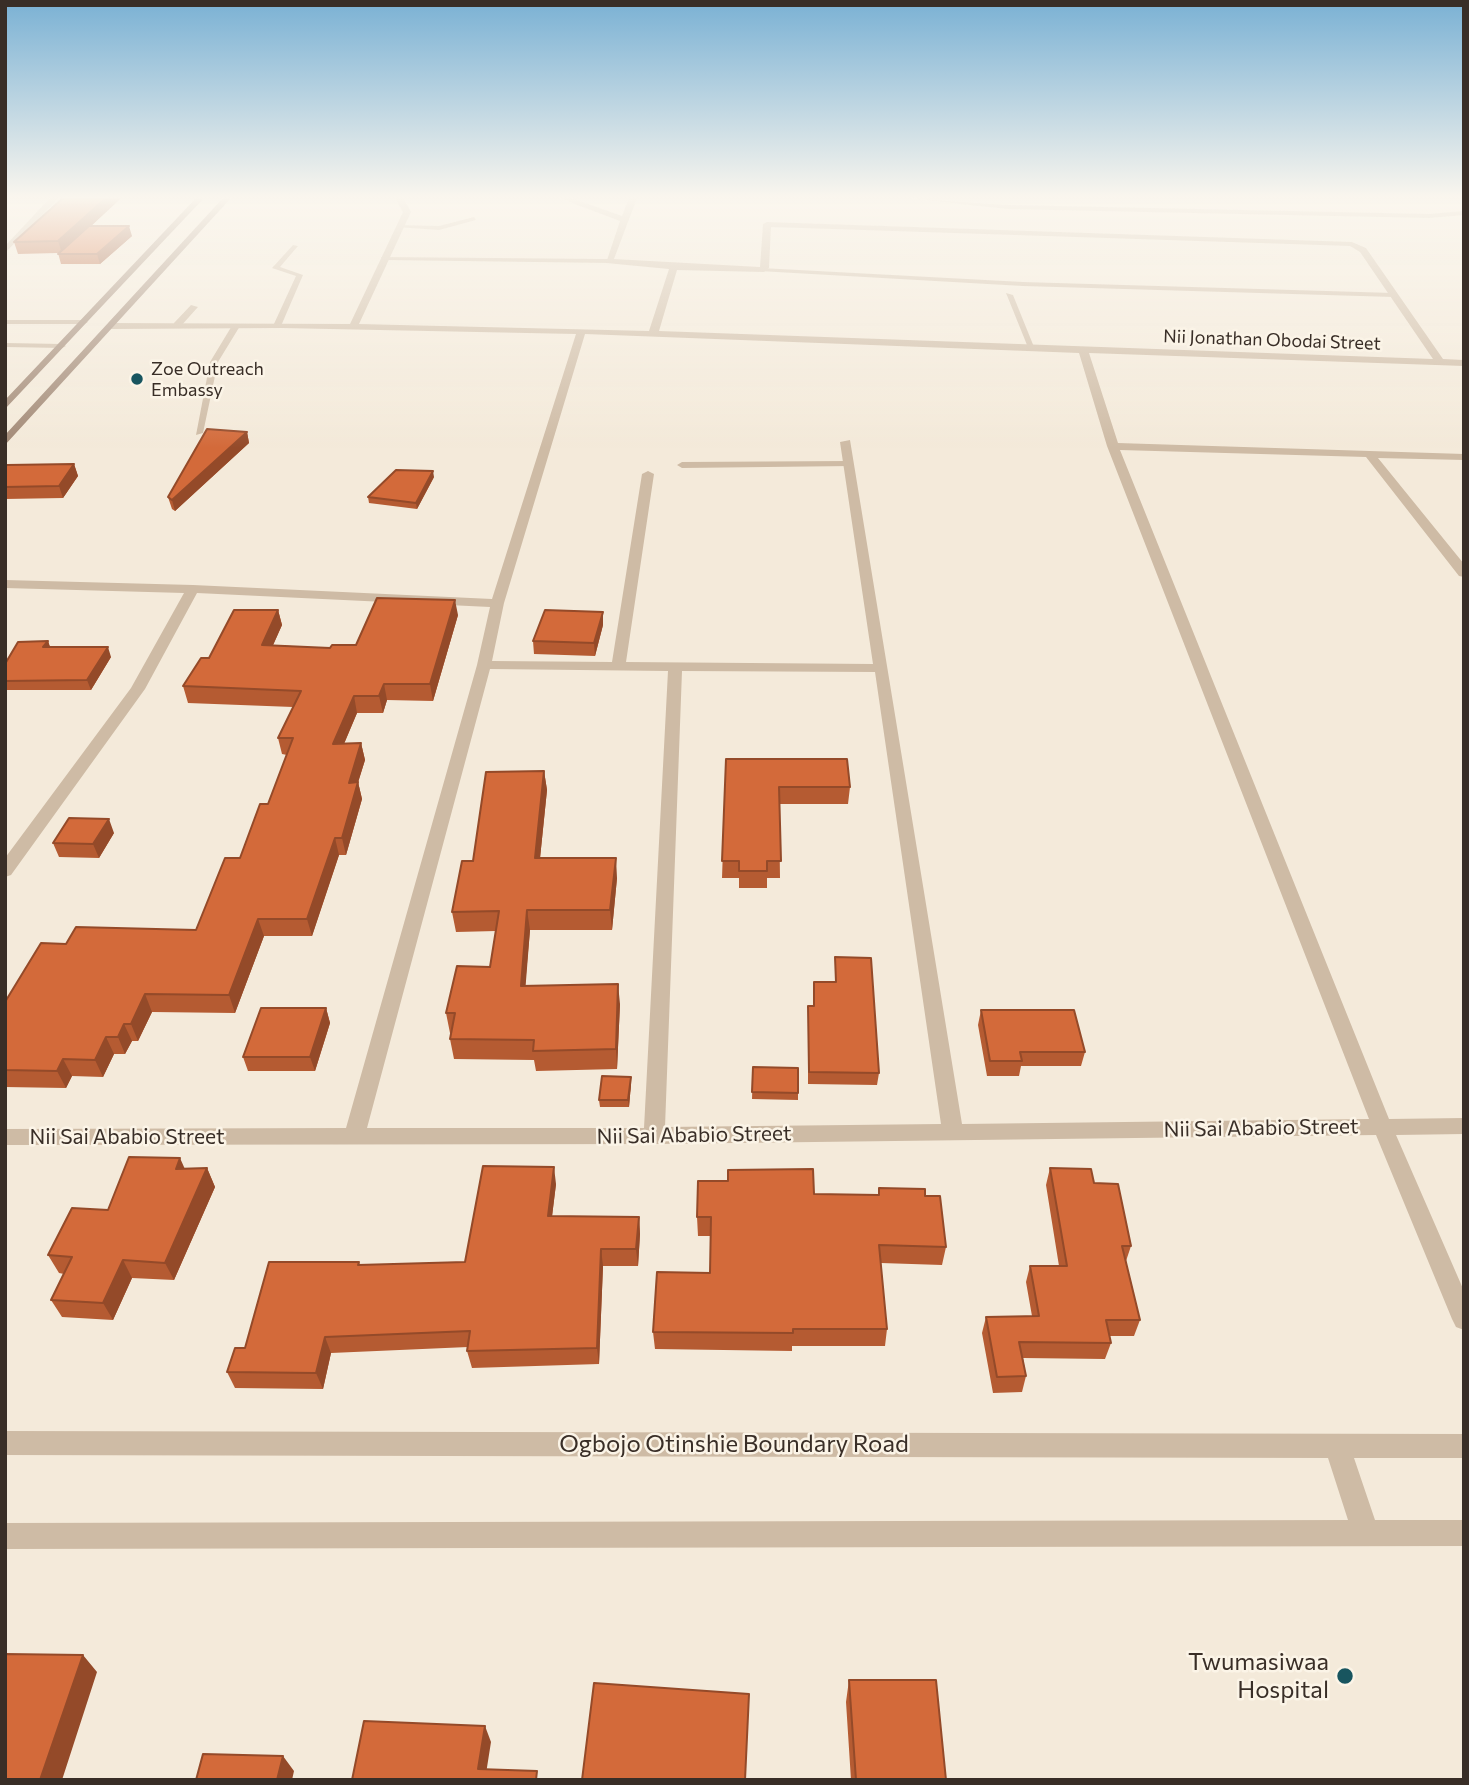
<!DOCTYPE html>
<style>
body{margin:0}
#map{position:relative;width:1469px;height:1785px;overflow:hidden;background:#f4eada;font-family:Commissioner,sans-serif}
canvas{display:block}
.frame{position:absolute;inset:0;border:7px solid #392e27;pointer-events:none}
</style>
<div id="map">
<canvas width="1469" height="1785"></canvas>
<div class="frame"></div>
</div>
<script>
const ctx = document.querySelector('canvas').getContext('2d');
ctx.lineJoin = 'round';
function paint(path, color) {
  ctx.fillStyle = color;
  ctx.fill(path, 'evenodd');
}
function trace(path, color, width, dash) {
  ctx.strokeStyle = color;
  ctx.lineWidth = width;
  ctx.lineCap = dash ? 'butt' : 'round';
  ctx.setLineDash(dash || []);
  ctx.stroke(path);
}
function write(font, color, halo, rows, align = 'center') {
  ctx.font = font + ' Commissioner,sans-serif';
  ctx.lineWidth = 5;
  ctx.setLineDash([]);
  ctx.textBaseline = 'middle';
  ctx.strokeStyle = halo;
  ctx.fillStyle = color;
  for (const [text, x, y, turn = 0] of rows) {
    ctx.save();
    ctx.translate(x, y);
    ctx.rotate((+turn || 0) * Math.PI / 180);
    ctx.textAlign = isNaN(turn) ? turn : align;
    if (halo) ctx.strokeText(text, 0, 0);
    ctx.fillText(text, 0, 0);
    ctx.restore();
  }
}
const service = new Path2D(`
 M474 217 476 220 439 230 396 227 399 225 439 226Z
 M293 245 298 246 280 267 303 275 281 326 277 328 273 326 296 276 272 268Z
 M381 257 609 259 612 261 609 263 383 260Z
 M761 268 1023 282 1394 293 1398 295 1394 297 1023 286 759 271Z
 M1006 293 1013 295 1034 347 1027 345Z
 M191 305 198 307 180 327H174V323Z
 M5 320H84L88 322 84 324H5Z
 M233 324 240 326 218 362 203 433 196 435 210 362Z
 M5 343 62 344 66 346 62 348 5 347Z
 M849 461 852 462V466L682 468 677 465 682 462Z`);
const minor = new Path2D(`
 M50 198H59L5 253V246Z
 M395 198H403L411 212 359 324 649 331 669 269 606 263 620 221 559 198H571L622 216 629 198H637L614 259 760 267 763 224 767 222 1352 242 1366 248 1443 359 1464 360V366L1089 353 1118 443 1464 454V460L1378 458 1464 564V577L1459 576 1366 457 1120 450 1389 1119 1464 1118V1134L1396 1135 1464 1291V1330L1456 1327 1452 1319 1376 1135 654 1144 5 1145V1129L346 1128 477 665 490 607 197 593 145 689 11 875 5 877V858L131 688 184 593 5 588V580L193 585 492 599 576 334 281 328 112 329 107 326 112 323 350 324 403 212ZM771 227 1350 246 1360 252 1433 359 659 331 677 270 764 272 769 268ZM585 334 1079 353 1107 446 1369 1119 962 1124 850 440 840 442 873 664 626 662 654 474 648 471 642 474 612 662 492 661 504 603ZM490 669 668 671 644 1128H367ZM682 671 875 672 941 1124 665 1127Z
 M906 198 1008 205 1429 214 1464 211V215L1429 218 1008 209Z
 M5 1431 1464 1434V1458H1354L1375 1520H1464V1546L5 1549V1523L1348 1520 1328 1458 5 1455Z`);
const secondary = new Path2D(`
 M196 198H204L5 409V400Z
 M223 198H231L5 445V435Z`);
const wall = new Path2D(`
 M63 198H120V199L91 226 132 236 100 264H61L58 253 18 254 14 242Z
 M247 432 249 443 175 511 172 509 168 497Z
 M74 464 78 476 63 498 5 499V467Z
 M434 477 417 509 369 503 368 497Z
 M278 610 282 625 273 645 330 648 356 645 458 615 433 701 387 700 383 713H357L344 744 361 743 365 760 358 782 362 799 346 855H339L312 936H264L235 1013 152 1012 138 1041H132L125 1054H114L103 1077 72 1076 66 1088 5 1087V1002L66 944 196 930 240 858 268 804 287 755 282 754 278 738 293 707 188 703 183 686 209 658Z
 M603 625 595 656 534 654 533 641Z
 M48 641 50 647 111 657 91 690H5V664Z
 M726 759 850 787 848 804H779L780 878H767V888H739V878H722Z
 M544 771 547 790 540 858 617 878 612 930H530L525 986 620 1004 617 1069 536 1071 534 1060 454 1059 450 1039 451 1033H450L446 1013 490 967 496 931 456 932 452 912 473 861Z
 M114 833 99 858 59 857 53 843Z
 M835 957 879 1073 877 1085 808 1084V1006H813L814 982H835Z
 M326 1008 330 1023 315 1071H248L243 1057Z
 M981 1010 1085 1052 1081 1066H1021L1019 1076H987L978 1025Z
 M753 1067 798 1068V1100L752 1099Z
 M631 1077V1084L629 1107H600L599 1100Z
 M207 1168 215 1187 174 1280 132 1278 113 1320 62 1317 51 1300 64 1274 59 1273 48 1255 108 1210 185 1169Z
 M1050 1168 1094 1183 1131 1246 1126 1261 1140 1320 1134 1336H1109L1111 1343 1105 1359 1023 1358 1026 1376 1022 1392 993 1393 982 1333 986 1317 1032 1316 1026 1282 1030 1266H1059L1046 1185Z
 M556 1184 552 1216 639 1217 640 1234 638 1266H603L599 1364 472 1368 467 1351 468 1347 331 1353 323 1389 235 1388 227 1372 245 1348 359 1262 360 1265 465 1262Z
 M879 1188 925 1196 946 1247 942 1265 881 1263 887 1329 885 1346H792V1351L655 1349 653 1332 710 1273 711 1236H698L697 1217 814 1194 878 1195Z
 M849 1680 946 1780H851L846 1702Z`);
const shadedWall = new Path2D(`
 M106 198H120V199L62 253 58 241Z
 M129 226 132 236 100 264 97 254Z
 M247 432 249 443 175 511 172 500Z
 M74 464 78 476 63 498 59 486Z
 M433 471 434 477 417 509 416 503Z
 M455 600 458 615 433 701 430 684Z
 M278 610 282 625 266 661 262 645Z
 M603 612V625L595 656 594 643Z
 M48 641 51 650 43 647Z
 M108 647 111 657 91 690 87 680Z
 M384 684 387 700 383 713 379 696Z
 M354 696 357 713 337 760 333 744Z
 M361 743 365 760 353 799 349 783Z
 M544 771 547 790 538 878 535 858Z
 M358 782 362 799 346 855 342 838Z
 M109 819 114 833 99 858 93 844Z
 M335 838 339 855 312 936 307 919Z
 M616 858 617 878 612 930 610 910Z
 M527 910 530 930 524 1006 521 986Z
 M258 919 264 936 235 1013 229 995Z
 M618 984 620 1004 617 1069 616 1049Z
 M145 994 152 1012 138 1041 131 1024Z
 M326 1008 330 1023 315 1071 310 1057Z
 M124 1024 132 1041 125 1054 118 1037Z
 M106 1037 114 1054 103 1077 95 1060Z
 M63 1059 72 1076 66 1088 57 1071Z
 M631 1077V1084L629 1107 628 1100Z
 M180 1158 188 1176 176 1169Z
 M554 1167 556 1184 550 1233 548 1216Z
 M207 1168 215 1187 174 1280 165 1263Z
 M639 1217 640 1234 638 1266 636 1249Z
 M601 1249 603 1266 599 1364 597 1348Z
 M123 1260 132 1278 113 1320 103 1303Z
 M325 1337 331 1353 323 1389 316 1373Z
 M83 1655 97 1672 62 1780H40Z
 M485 1726 491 1742 485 1780 478 1769Z
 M283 1756 294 1771 292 1780H277Z`);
const building = new Path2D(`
 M63 198H106L58 241 14 242Z
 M89 226H129L97 254H58Z
 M207 429 247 432 172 500 168 497Z
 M74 464 59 486 5 487V467L7 465Z
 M396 470 433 471 416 503 368 497Z
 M377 598 455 600 430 684H384L379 696H354L333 744 361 743 349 783 358 782 342 838H335L307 919H258L229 995 145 994 131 1024H124L118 1037H106L95 1060 63 1059 57 1071 5 1070V1002L41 943 66 944 76 927 196 930 225 858H240L260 804H268L293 738H278L301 691 183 686 201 658H209L234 610H278L262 645 330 648 332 645H356Z
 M545 610 603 612 594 643 533 641Z
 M48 641 43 647H108L87 680 5 681V664L18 642Z
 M726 759H847L850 787H779L781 861H767V871H739V861H722Z
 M544 771 535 858H616L610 910H527L521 986 618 984 616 1049 533 1051 534 1040 450 1039 455 1013H446L457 966 490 967 499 911 452 912 462 861H473L486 772Z
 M69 818 109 819 93 844 53 843Z
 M835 957 871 958 879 1073 809 1072 808 1006H814V982H836Z
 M261 1008H326L310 1057H243Z
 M981 1010H1074L1085 1052H1020L1022 1061H990Z
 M753 1067 798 1068V1093L752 1092Z
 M602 1076 631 1077 628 1100H599Z
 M129 1157 180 1158 176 1169 207 1168 165 1263 123 1260 103 1303 51 1300 72 1257 48 1255 72 1208 108 1210Z
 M483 1166 554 1167 548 1216 639 1217 636 1249H601L597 1348 467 1351 470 1331 325 1337 316 1373 227 1372 235 1348H245L269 1262H359L358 1265 465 1262Z
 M1050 1168 1091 1169 1094 1183 1118 1184 1131 1246H1122L1140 1320H1106L1111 1343 1019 1342 1026 1376 997 1377 986 1317 1039 1316 1030 1266H1067Z
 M813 1169 814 1194 879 1195V1188L925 1189V1196H940L946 1247 879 1245 887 1329H793V1333L653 1332 657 1272 710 1273 711 1217H697L698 1181H728V1170Z
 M5 1654 83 1655 40 1780H5Z
 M849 1680H936L946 1780H856Z
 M594 1683 749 1694 745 1780H582Z
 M364 1721 485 1726 478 1769 537 1771 536 1780H352Z
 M203 1754 283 1756 277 1780H196Z`);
const markers = [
 [137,379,7,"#18555f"],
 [1345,1676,9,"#18555f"]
];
const farStreetnames = [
 ["Nii Jonathan Obodai Street",1272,340,2]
];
const farPoinames = [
 ["Zoe Outreach",151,369],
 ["Embassy",151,390]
];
const streetNames = [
 ["Nii Sai Ababio Street",1261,1128,-1],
 ["Nii Sai Ababio Street",694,1135,-1],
 ["Nii Sai Ababio Street",127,1137]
];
const nearStreetnames = [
 ["Ogbojo Otinshie Boundary Road",734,1444]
];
const nearPoinames = [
 ["Twumasiwaa",1329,1662],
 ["Hospital",1329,1690]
];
paint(service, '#cebba5');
paint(minor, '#cebba5');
paint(secondary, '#a28976');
paint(wall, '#b55b32');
paint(shadedWall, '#944a29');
paint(building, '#d36a3a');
trace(building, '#944a29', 2);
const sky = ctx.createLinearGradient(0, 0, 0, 448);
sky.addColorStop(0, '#7ab1d4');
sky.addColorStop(0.44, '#faf6ee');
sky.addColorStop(1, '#faf6ee00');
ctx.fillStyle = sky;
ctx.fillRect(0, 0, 1469, 448);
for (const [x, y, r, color] of markers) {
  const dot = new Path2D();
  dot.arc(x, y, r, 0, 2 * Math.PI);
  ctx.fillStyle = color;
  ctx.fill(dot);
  trace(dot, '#fbf4e7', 2.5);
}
write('18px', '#392e27', '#fbf4e7', farStreetnames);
write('18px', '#392e27', '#fbf4e7', farPoinames, 'left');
write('21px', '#392e27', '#fbf4e7', streetNames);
write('24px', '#392e27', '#fbf4e7', nearStreetnames);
write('24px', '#392e27', '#fbf4e7', nearPoinames, 'right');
</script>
